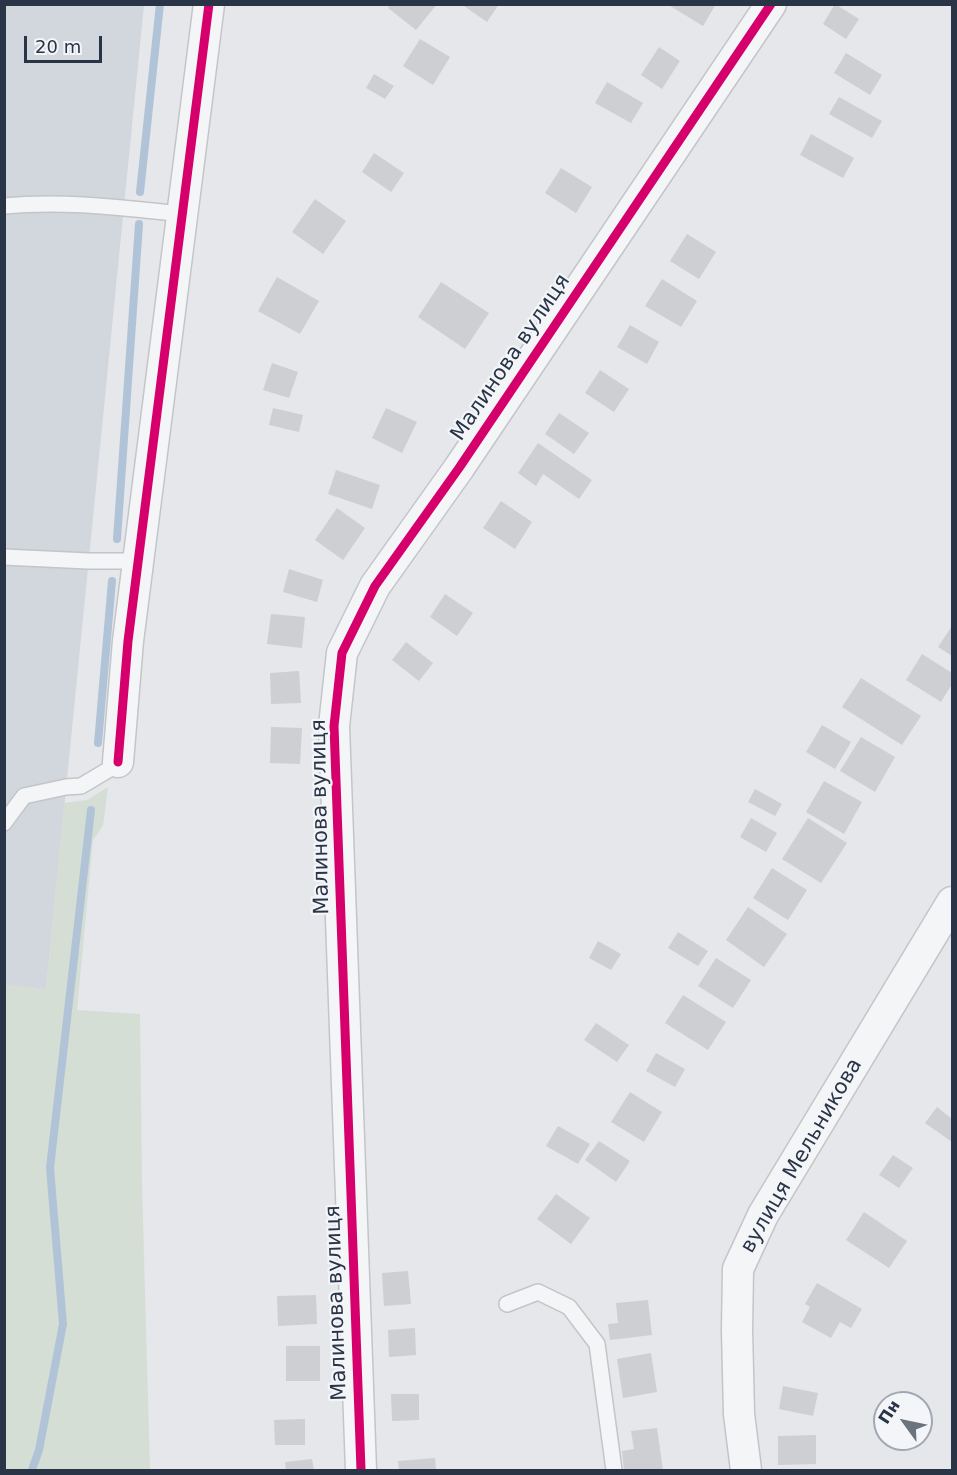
<!DOCTYPE html>
<meta charset="utf-8">
<style>
body{margin:0}
#map{position:relative;width:957px;height:1475px;overflow:hidden;background:#e5e7ea;font-family:"DejaVu Sans",sans-serif}
canvas{display:block}
.frame{position:absolute;inset:0;border:6px solid #293446;pointer-events:none}
.north{position:absolute;left:873px;top:1391px;width:60px;height:60px;box-sizing:border-box;background:#f3f5f9;border:2px solid #a2a8b1;border-radius:50%;rotate:303deg;font-size:16px;font-weight:700;line-height:24px;text-align:center;color:#293446}
.north::after{content:'';display:block;margin:auto;width:21px;height:27px;background:#6b737f;clip-path:polygon(50% 0,100% 100%,50% 72%,0 100%)}
.scale{position:absolute;left:24px;top:36px;width:78px;height:27px;box-sizing:border-box;border:3px solid #293446;border-top:0;padding-left:8px;font-size:18px;line-height:21px;white-space:nowrap;color:#293446;-webkit-text-stroke:4px #f3f5f9;paint-order:stroke}
</style>
<div id="map">
<canvas width="957" height="1475"></canvas>
<div class="frame"></div>
<div class="north">Пн</div>
<div class="scale">20 m</div>
</div>
<script>
const ctx = document.querySelector('canvas').getContext('2d');
ctx.lineJoin = 'round';
function paint(path, color) {
  ctx.fillStyle = color;
  ctx.fill(path, 'evenodd');
}
function trace(path, color, width, dash) {
  ctx.strokeStyle = color;
  ctx.lineWidth = width;
  ctx.lineCap = dash ? 'butt' : 'round';
  ctx.setLineDash(dash || []);
  ctx.stroke(path);
}
function write(font, color, halo, rows, align = 'center') {
  ctx.font = font + ' "DejaVu Sans",sans-serif';
  ctx.lineWidth = 4.5;
  ctx.setLineDash([]);
  ctx.textBaseline = 'middle';
  ctx.strokeStyle = halo;
  ctx.fillStyle = color;
  for (const [text, x, y, turn = 0] of rows) {
    ctx.save();
    ctx.translate(x, y);
    ctx.rotate((+turn || 0) * Math.PI / 180);
    ctx.textAlign = isNaN(turn) ? turn : align;
    if (halo) ctx.strokeText(text, 0, 0);
    ctx.fillText(text, 0, 0);
    ctx.restore();
  }
}
const built = new Path2D(`
 M5 5H144L46 990 5 985Z`);
const green = new Path2D(`
 M108 787 103 826 93 840 77 1010 140 1014 142 1185 150 1470H5V985L46 990 64 803 87 800Z`);
const stream = new Path2D(`
 M140 192 160 4
 M117 539 139 224
 M98 743 112 581
 M32 1470 39 1450 63 1324 50 1168 91 810`);
const building = new Path2D(`
 M390 4H437L416 30 388 8Z
 M461 4H499L487 22Z
 M667 4H716L703 26Z
 M835 4 859 19 846 39 823 24Z
 M420 39 450 57 433 85 403 66Z
 M659 47 680 61 662 89 641 75Z
 M846 53 882 75 870 95 834 73Z
 M374 74 394 86 385 99 366 88Z
 M607 82 643 103 631 123 595 103Z
 M839 97 882 121 872 138 829 114Z
 M811 134 854 158 843 178 800 155Z
 M374 153 404 173 391 192 362 172Z
 M561 168 592 187 576 213 545 193Z
 M315 199 346 221 323 254 292 232Z
 M687 234 716 252 699 279 670 261Z
 M277 277 319 301 300 334 258 311Z
 M662 279 697 301 681 327 645 306Z
 M441 282 489 313 465 349 418 317Z
 M630 325 659 342 647 364 617 347Z
 M272 363 298 372 289 398 263 390Z
 M600 370 629 389 614 412 585 393Z
 M273 408 303 415 299 432 269 425Z
 M386 408 417 422 402 453 372 438Z
 M559 413 589 433 574 454 545 434Z
 M538 443 592 480 579 499 543 474 536 486 518 473Z
 M336 470 380 485 372 509 328 494Z
 M501 501 532 522 515 549 483 528Z
 M337 508 365 528 343 560 315 540Z
 M289 569 323 580 317 602 283 592Z
 M445 594 473 613 457 636 430 617Z
 M271 614 305 617 302 648 267 644Z
 M952 626V656L938 647Z
 M406 642 433 663 419 681 392 660Z
 M922 654 952 673V684L941 702 906 680Z
 M299 671 301 703 271 704 270 673Z
 M861 678 921 716 902 745 842 707Z
 M822 725 851 742 835 769 806 752Z
 M271 727 302 728 300 764 270 763Z
 M861 737 895 757 875 792 840 771Z
 M824 781 862 802 844 834 806 812Z
 M755 789 782 804 775 816 748 802Z
 M751 818 777 833 766 852 740 837Z
 M808 818 847 843 821 883 782 859Z
 M772 868 807 890 788 920 753 898Z
 M748 907 787 934 764 967 726 940Z
 M678 932 708 951 698 966 668 948Z
 M598 941 621 954 611 970 589 958Z
 M716 958 751 980 733 1008 698 986Z
 M683 995 726 1022 708 1050 665 1023Z
 M596 1023 629 1045 617 1062 584 1040Z
 M656 1053 685 1069 675 1087 646 1071Z
 M630 1092 662 1112 644 1142 611 1122Z
 M937 1107 952 1119V1142L925 1123Z
 M558 1126 590 1144 578 1164 546 1146Z
 M599 1141 630 1161 616 1182 585 1160Z
 M893 1155 913 1168 899 1188 879 1175Z
 M556 1194 590 1218 571 1244 537 1219Z
 M864 1212 907 1241 889 1268 846 1240Z
 M408 1271 411 1304 384 1306 382 1273Z
 M817 1283 862 1309 851 1328 840 1322 831 1338 802 1322 810 1307 805 1304Z
 M316 1295 317 1324 278 1326 277 1296Z
 M648 1300 652 1335 610 1340 608 1324 618 1323 616 1303Z
 M415 1328 416 1355 389 1357 388 1330Z
 M286 1346H320V1381H286Z
 M651 1353 657 1392 623 1398 617 1359Z
 M783 1386 818 1393 813 1416 779 1409Z
 M391 1394H419V1420L392 1421Z
 M305 1419V1445H275L274 1420Z
 M657 1428 663 1470H624L622 1451 634 1449 631 1431Z
 M816 1435V1464L778 1465V1436Z
 M435 1458 436 1470H399L398 1461Z
 M312 1459 314 1470H286L285 1462Z`);
const lane = new Path2D(`
 M4 206C63 200 124 208 183 214
 M4 557 88 561H139
 M4 823 24 796 66 787 81 786 108 770 118 762
 M507 1304 538 1292 569 1307 597 1344 614 1470`);
const street = new Path2D(`
 M118 762 128 641 209 4
 M361 1470 334 726 342 653 375 586 459 468 771 4
 M746 1470 739 1414 737 1330 738 1269 763 1215 952 902`);
const cycleway = new Path2D(`
 M118 762 128 641 209 4
 M361 1470 334 726 342 653 375 586 459 468 771 4`);
const streetNames = [
 ["Малинова вулиця",511,358,-56],
 ["Малинова вулиця",321,817,-91],
 ["вулиця Мельникова",802,1156,-60],
 ["Малинова вулиця",337,1303,-92]
];
paint(built, '#d2d7dd');
paint(green, '#d5ded5');
trace(stream, '#b1c4d7', 8);
paint(building, '#cdcfd2');
trace(lane, '#c3c5c8', 18);
trace(street, '#c3c5c8', 33);
trace(lane, '#f4f5f7', 15);
trace(street, '#f4f5f7', 30);
trace(cycleway, '#d6006c', 9);
write('21px', '#293446', '#f3f5f9', streetNames);
</script>
